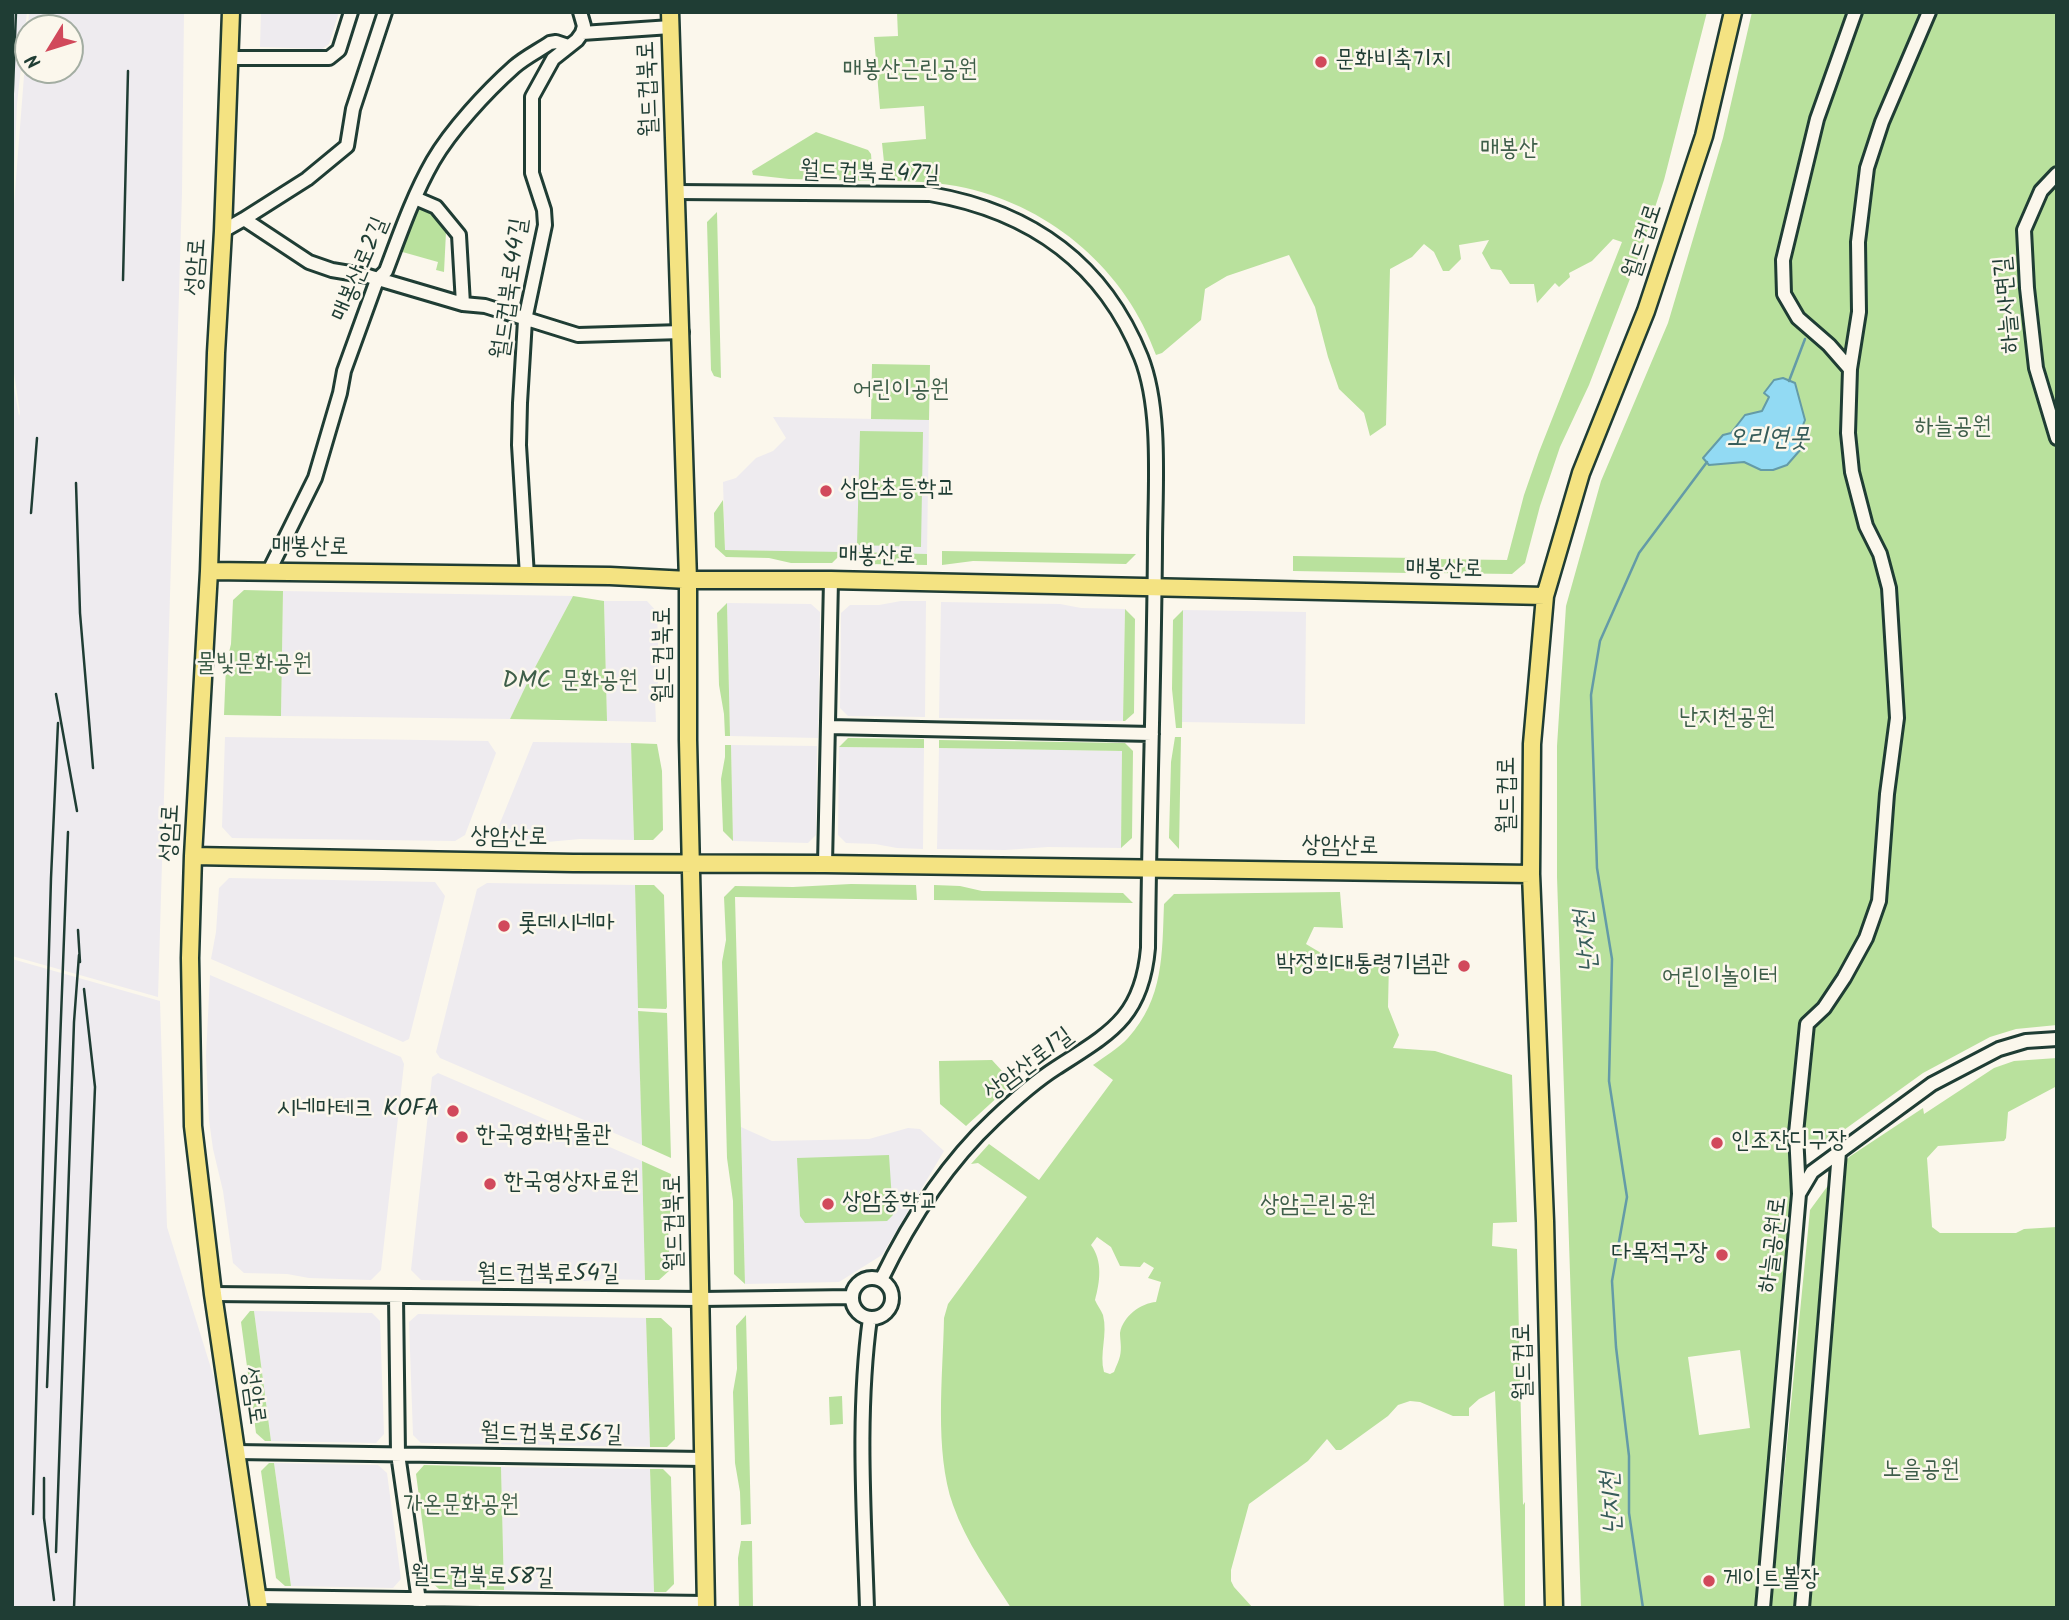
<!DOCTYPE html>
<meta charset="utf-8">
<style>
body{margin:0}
#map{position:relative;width:2069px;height:1620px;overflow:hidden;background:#fbf7ec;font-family:Kalam,sans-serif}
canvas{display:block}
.frame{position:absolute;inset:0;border:14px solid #1f3d34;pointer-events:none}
.north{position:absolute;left:14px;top:14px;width:70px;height:70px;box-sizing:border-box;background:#fbf7ec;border:2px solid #a3ada2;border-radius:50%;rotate:232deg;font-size:19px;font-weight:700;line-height:28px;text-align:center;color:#1f3d34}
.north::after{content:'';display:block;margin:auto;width:24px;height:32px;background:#d1495b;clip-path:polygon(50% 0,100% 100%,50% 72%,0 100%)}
</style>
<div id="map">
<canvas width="2069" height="1620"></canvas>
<div class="frame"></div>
<div class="north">N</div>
</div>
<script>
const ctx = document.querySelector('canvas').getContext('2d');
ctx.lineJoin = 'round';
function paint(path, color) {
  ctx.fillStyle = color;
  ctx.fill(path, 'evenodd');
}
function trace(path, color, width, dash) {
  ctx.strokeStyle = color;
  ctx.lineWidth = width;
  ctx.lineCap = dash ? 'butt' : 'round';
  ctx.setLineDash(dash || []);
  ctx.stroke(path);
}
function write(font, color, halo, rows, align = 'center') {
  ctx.font = font + ' Kalam,"Poor Story",sans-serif';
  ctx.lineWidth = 5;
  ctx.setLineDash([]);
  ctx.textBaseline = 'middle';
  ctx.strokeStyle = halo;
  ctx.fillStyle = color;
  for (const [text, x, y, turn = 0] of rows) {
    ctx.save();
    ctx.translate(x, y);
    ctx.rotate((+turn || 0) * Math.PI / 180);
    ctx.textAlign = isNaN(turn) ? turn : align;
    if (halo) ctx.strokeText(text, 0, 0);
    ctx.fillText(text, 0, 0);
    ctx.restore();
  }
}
const built = new Path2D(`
 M12 12H27L17 104 12 221Z
 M29 12H184L182 193 158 997 12 956V376L19 416 20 413 12 360V303L14 204ZM28 28H70V70H28Z
 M261 12H339L329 44 322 49 260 47Z
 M773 417 929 420 927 554 725 550 723 482 736 478 756 458 773 451 786 438Z
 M283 591 573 596 532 673 510 719 281 716Z
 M604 601H647L657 612 659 677 655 699 656 722 607 721Z
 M901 601H926L925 717 848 716 840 708 841 613 850 605H879Z
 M941 602 1060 604 1081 608 1125 609 1123 721 939 718Z
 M727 603 811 604 820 612 818 738 730 736Z
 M1183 610 1306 612 1305 724 1182 722Z
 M225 737 488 741 496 753 465 835 455 841 232 838 222 827Z
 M533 742 631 743 634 840 580 839 536 843 508 842 498 828Z
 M731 745 817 746 816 835 808 843 733 841Z
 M839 747 924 748 923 849 897 848 875 844 846 843 838 835Z
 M939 748 1123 751 1121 848 1048 847 1005 850 937 849Z
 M229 878 435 882 445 896 409 1039 403 1042 211 959 216 932 219 888Z
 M487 883 635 885 642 1145 440 1058 436 1052 477 889Z
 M12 959 160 1001 167 1227 215 1381 248 1608H12Z
 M210 975 401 1057 404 1064 381 1270 371 1280 309 1278 287 1274 244 1273 233 1263 223 1191 213 1149 209 1120 206 1056Z
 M438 1073 642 1161 645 1280 606 1279 562 1283 421 1280 411 1270 432 1077Z
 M741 1127 772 1141 869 1139 908 1128 920 1129 944 1151 882 1255 839 1282 745 1284Z
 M254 1311 372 1313 380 1321 384 1434 376 1443 271 1441Z
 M418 1314 646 1318 650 1447 421 1443 413 1435 409 1322Z
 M274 1463 378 1465 387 1473 401 1579 393 1588 291 1586Z
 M501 1467 650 1469 654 1592 504 1590Z`);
const green = new Path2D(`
 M897 12H1707L1664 180 1641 250 1589 385 1560 447 1540 506 1525 563 1512 574 1435 573 1434 559 1507 560 1524 495 1539 452 1622 242 1613 239 1592 261 1569 273 1570 277 1559 287 1555 283 1537 303 1534 284H1510L1501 270 1491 269 1482 253 1489 240 1459 245 1461 259 1449 271H1443L1434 252 1424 244 1412 257 1390 269 1386 425 1370 436 1364 413 1339 389 1328 357 1315 307 1289 255 1227 276 1205 289 1201 320 1162 353 1156 355C1126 271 1053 208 966 188 940 182 913 181 886 181L882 143 926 139 924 106 880 109 874 37 898 36Z
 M1752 12H2057V1025L2016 1029 1990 1037 1923 1073 1830 1140 1817 1148 1797 1133 1799 1194 1758 1608H1581L1557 877V746L1566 606 1601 481 1668 323 1723 138ZM1740 1350 1750 1428 1699 1435 1688 1357Z
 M816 132 868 150 871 154 873 181 789 179 753 175 752 171Z
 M421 204 434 210 448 226 444 231 446 232 444 272 436 270 438 262 399 251 417 206Z
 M717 212 721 378 714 376 711 370 707 222Z
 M872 364 930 365 929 420 871 419Z
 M860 431 923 432 921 547 857 545Z
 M723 500 725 550 843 552 832 563H791L769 558 726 557 715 547 714 513Z
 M942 551 1136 554 1126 564 973 561 942 565Z
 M855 552 927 554V565L867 564Z
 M1293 556 1416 558 1415 570 1410 573 1293 571Z
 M244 590 283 591 281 716 224 715 226 665 231 644 233 600Z
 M573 596 604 601 607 721 510 719 532 673Z
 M727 603 730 736H725L724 714 719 685 717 613Z
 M1125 609 1135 619 1134 713 1125 721H1123Z
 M1183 610 1182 728H1176L1172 689 1173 620Z
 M1175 737H1181L1179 849 1169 838 1171 762Z
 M848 738 924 739V748L839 747Z
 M939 740 1125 743 1133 751 1132 838 1121 848 1122 751 939 748Z
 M631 743 657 744 662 771 663 830 653 840H634Z
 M725 745H731L733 841 723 831 721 779 725 757Z
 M851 884 916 885 917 900 735 897 745 1284 734 1274 733 1201 727 1158 722 962 726 940 724 897 735 886 793 887Z
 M635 885H654L664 895 667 1007 666 1009 638 1008Z
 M934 885 960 886 982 891 1123 893 1133 903 934 900Z
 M1340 892 1343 928 1314 927 1306 944 1336 962H1389L1388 1007 1399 1035 1393 1048 1435 1051 1512 1075 1517 1222 1493 1223 1492 1246 1517 1249 1523 1505 1525 1502V1608H1504L1495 1391 1479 1399 1469 1408V1416H1453L1420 1402 1410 1401 1398 1405 1388 1416 1341 1450H1336L1327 1439 1308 1461 1249 1504 1231 1570V1581L1234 1587 1253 1608H1011C990 1575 966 1542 953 1505 934 1451 943 1375 944 1318L948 1304 1027 1197 978 1163 971 1164 989 1144 1039 1180 1113 1080 1093 1065C1104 1057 1119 1048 1128 1038 1164 998 1162 954 1164 904L1174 894ZM1097 1237 1111 1247 1120 1266 1140 1267 1144 1262 1154 1268 1148 1278 1161 1282 1156 1302C1141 1303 1123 1316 1120 1333 1120 1340 1122 1348 1120 1356 1119 1361 1116 1366 1114 1372L1110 1374 1104 1372C1099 1354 1108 1334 1103 1315 1101 1310 1097 1305 1095 1300 1100 1282 1103 1261 1091 1245Z
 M638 1011 667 1013 671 1158 642 1145Z
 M2057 1058V1086L2008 1112 2006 1138 2004 1141 1938 1146 1927 1158 1932 1227 1940 1233H2016L2024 1229 2057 1227V1608H1771L1810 1210 1849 1157 1923 1108 1924 1114 1994 1068 2014 1061Z
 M992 1060 1013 1083 966 1126 940 1104 939 1061Z
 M889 1155 893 1215 887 1221 805 1223 800 1216 797 1158Z
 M642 1161 671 1174 672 1203 668 1225 670 1270 659 1280H645Z
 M250 1311H254L271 1441H265L256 1433 241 1322Z
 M746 1315 751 1524 741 1525 740 1492 735 1463 733 1392 737 1369 736 1326Z
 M646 1318H661L672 1328 675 1439 667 1447H650Z
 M842 1396 843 1424 830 1425 829 1397Z
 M269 1463H274L291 1586H285L276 1578 261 1471Z
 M424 1465 501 1467 504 1590 439 1589 430 1581 416 1474Z
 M650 1469H663L671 1477 674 1584 666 1592H654Z
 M741 1541H752L753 1608H739L738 1558Z`);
const water = new Path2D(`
 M1783 378 1795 383 1805 420 1798 438 1801 449 1787 465 1773 470H1761L1744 462 1709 465 1703 458 1723 435 1731 433 1745 415 1762 411 1769 397 1764 393 1774 380Z`);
const stream = new Path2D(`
 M1789 381 1805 339
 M1643 1608 1629 1513V1456L1616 1347 1612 1281 1627 1197 1609 1081 1612 959 1597 868 1591 695 1600 641 1639 553 1707 462`);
const minor = new Path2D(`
 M580 12 584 26 582 33
 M229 58H329L339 50 351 12
 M2057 174 2041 191 2024 230 2027 288 2036 368 2057 438
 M677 192 930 194C1029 211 1103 262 1141 357 1162 410 1155 489 1155 546 1154 680 1149 814 1148 948 1142 1018 1110 1033 1056 1068 1034 1082 1013 1101 994 1119 945 1165 910 1220 881 1280
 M415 198 436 207 459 235 463 304
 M244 219 307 179 347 146 353 109 385 12
 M223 231 244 219 309 262 332 270 368 276 463 304 485 306 578 335 682 332
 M1850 369 1829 345 1798 318 1784 294 1783 260 1817 119 1855 12
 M269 571 315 478 340 393 344 371 377 280 386 271C400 234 413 196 433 161 451 130 486 92 514 67 524 58 538 51 550 43L556 42 568 46
 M527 576 519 445 520 403 525 320 545 225 544 210 532 173V97L553 59 577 40 582 33 671 27
 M829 727 1152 734
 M825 864 831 580
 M1799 1194 1796 1133 1807 1024 1824 1008 1844 978 1866 938 1879 901 1887 794 1897 718 1889 588 1880 554 1866 526 1852 472 1848 433 1850 369 1859 312 1858 242 1867 168 1882 122 1929 12
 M852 1298a20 20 0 1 1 40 0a20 20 0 1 1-40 0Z
 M213 1294 701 1299 852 1297
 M396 1296 398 1454 420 1608
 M236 1452 703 1459
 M258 1597 705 1603
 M867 1608C864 1512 857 1414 870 1318
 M1763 1608 1799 1194 1812 1172 1932 1084 1999 1049 2026 1041 2057 1039
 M1802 1608 1839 1152`);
const major = new Path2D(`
 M231 12 223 231 216 353 209 571 193 856 190 958 193 1126 213 1294 259 1608
 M670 12 688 580V740L698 1177 706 1608
 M209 571 610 576 688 580H831L1545 596
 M193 856 573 863 825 864 1531 874
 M1554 1608 1545 1221 1531 874 1532 744 1545 596 1581 473 1646 311 1704 136 1733 12`);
const rail = new Path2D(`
 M12 113 16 12
 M123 280 128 71
 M76 483 80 613 93 768
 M31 513 37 438
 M56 694 77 811
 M78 930 80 962
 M47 1387 68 832
 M44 1478V1518L54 1600
 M33 1514 51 878 58 723
 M56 1552 74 1022 79 955
 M74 1608 95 1087 84 989`);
const markers = [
 [1321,62,7,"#d1495b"],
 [826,491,7,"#d1495b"],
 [504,926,7,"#d1495b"],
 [1464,966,7,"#d1495b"],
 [453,1111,7,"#d1495b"],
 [462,1137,7,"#d1495b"],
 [1717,1143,7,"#d1495b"],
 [490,1184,7,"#d1495b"],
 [828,1204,7,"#d1495b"],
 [1722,1255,7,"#d1495b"],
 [1709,1581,7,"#d1495b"]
];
const poiNames = [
 ["문화비축기지",1335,62],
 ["상암초등학교",840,491],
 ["롯데시네마",518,926],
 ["박정희대통령기념관",1450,966,"right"],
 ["시네마테크 KOFA",439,1111,"right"],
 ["한국영화박물관",476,1137],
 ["인조잔디구장",1731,1143],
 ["한국영상자료원",504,1184],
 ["상암중학교",842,1204],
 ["다목적구장",1708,1255,"right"],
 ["게이트볼장",1723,1581]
];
const parkNames = [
 ["매봉산근린공원",910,72],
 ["매봉산",1509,151],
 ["어린이공원",901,392],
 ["하늘공원",1953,429],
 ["물빛문화공원",254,666],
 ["DMC 문화공원",570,683],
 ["난지천공원",1727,720],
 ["어린이놀이터",1720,979],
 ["상암근린공원",1318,1207],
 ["노을공원",1921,1472],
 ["가온문화공원",461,1507]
];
const streetNames = [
 ["월드컵북로",650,89,-92],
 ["월드컵북로47길",870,175,2],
 ["월드컵로",1645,242,-72],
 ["성암로",198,267,-86],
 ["매봉산로2길",362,270,-67],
 ["월드컵북로44길",512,289,-82],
 ["하늘사면길",2009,305,-95],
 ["매봉산로",310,549,1],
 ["매봉산로",877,558,1],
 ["매봉산로",1444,571,1],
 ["월드컵북로",665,655,-90],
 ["월드컵로",1509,795,-90],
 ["성암로",172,833,-87],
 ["상암산로",509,839,1],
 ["상암산로",1340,848,1],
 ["상암산로1길",1030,1066,-37],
 ["월드컵북로",676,1223,-91],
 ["하늘공원로",1775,1245,-83],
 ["월드컵북로54길",548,1276],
 ["월드컵로",1525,1362,-91],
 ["성암로",251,1396,82],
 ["월드컵북로56길",551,1436,1],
 ["월드컵북로58길",482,1579,1]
];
const waterNames = [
 ["오리연못",1768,441],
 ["난지천",1589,941,-96],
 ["난지천",1614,1503,-93]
];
paint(built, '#eeebef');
paint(green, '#b9e19d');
paint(water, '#92daf3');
trace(water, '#649ba7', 2);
trace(stream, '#649ba7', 2.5);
trace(minor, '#1f3d34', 18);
trace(major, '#1f3d34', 21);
trace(minor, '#fbf7ec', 12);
trace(major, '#f4e382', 16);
trace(rail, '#1f3d34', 2.5);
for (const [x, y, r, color] of markers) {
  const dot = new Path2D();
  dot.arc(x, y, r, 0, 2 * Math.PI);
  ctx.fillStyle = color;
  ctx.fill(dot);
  trace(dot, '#fbf7ec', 2.5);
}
write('24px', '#1f3d34', '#fbf7ec', poiNames, 'left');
write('24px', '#3e5e49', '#fbf7ec', parkNames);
write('24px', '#1f3d34', '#fbf7ec', streetNames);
write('italic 26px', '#365c5a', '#fbf7ec', waterNames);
</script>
